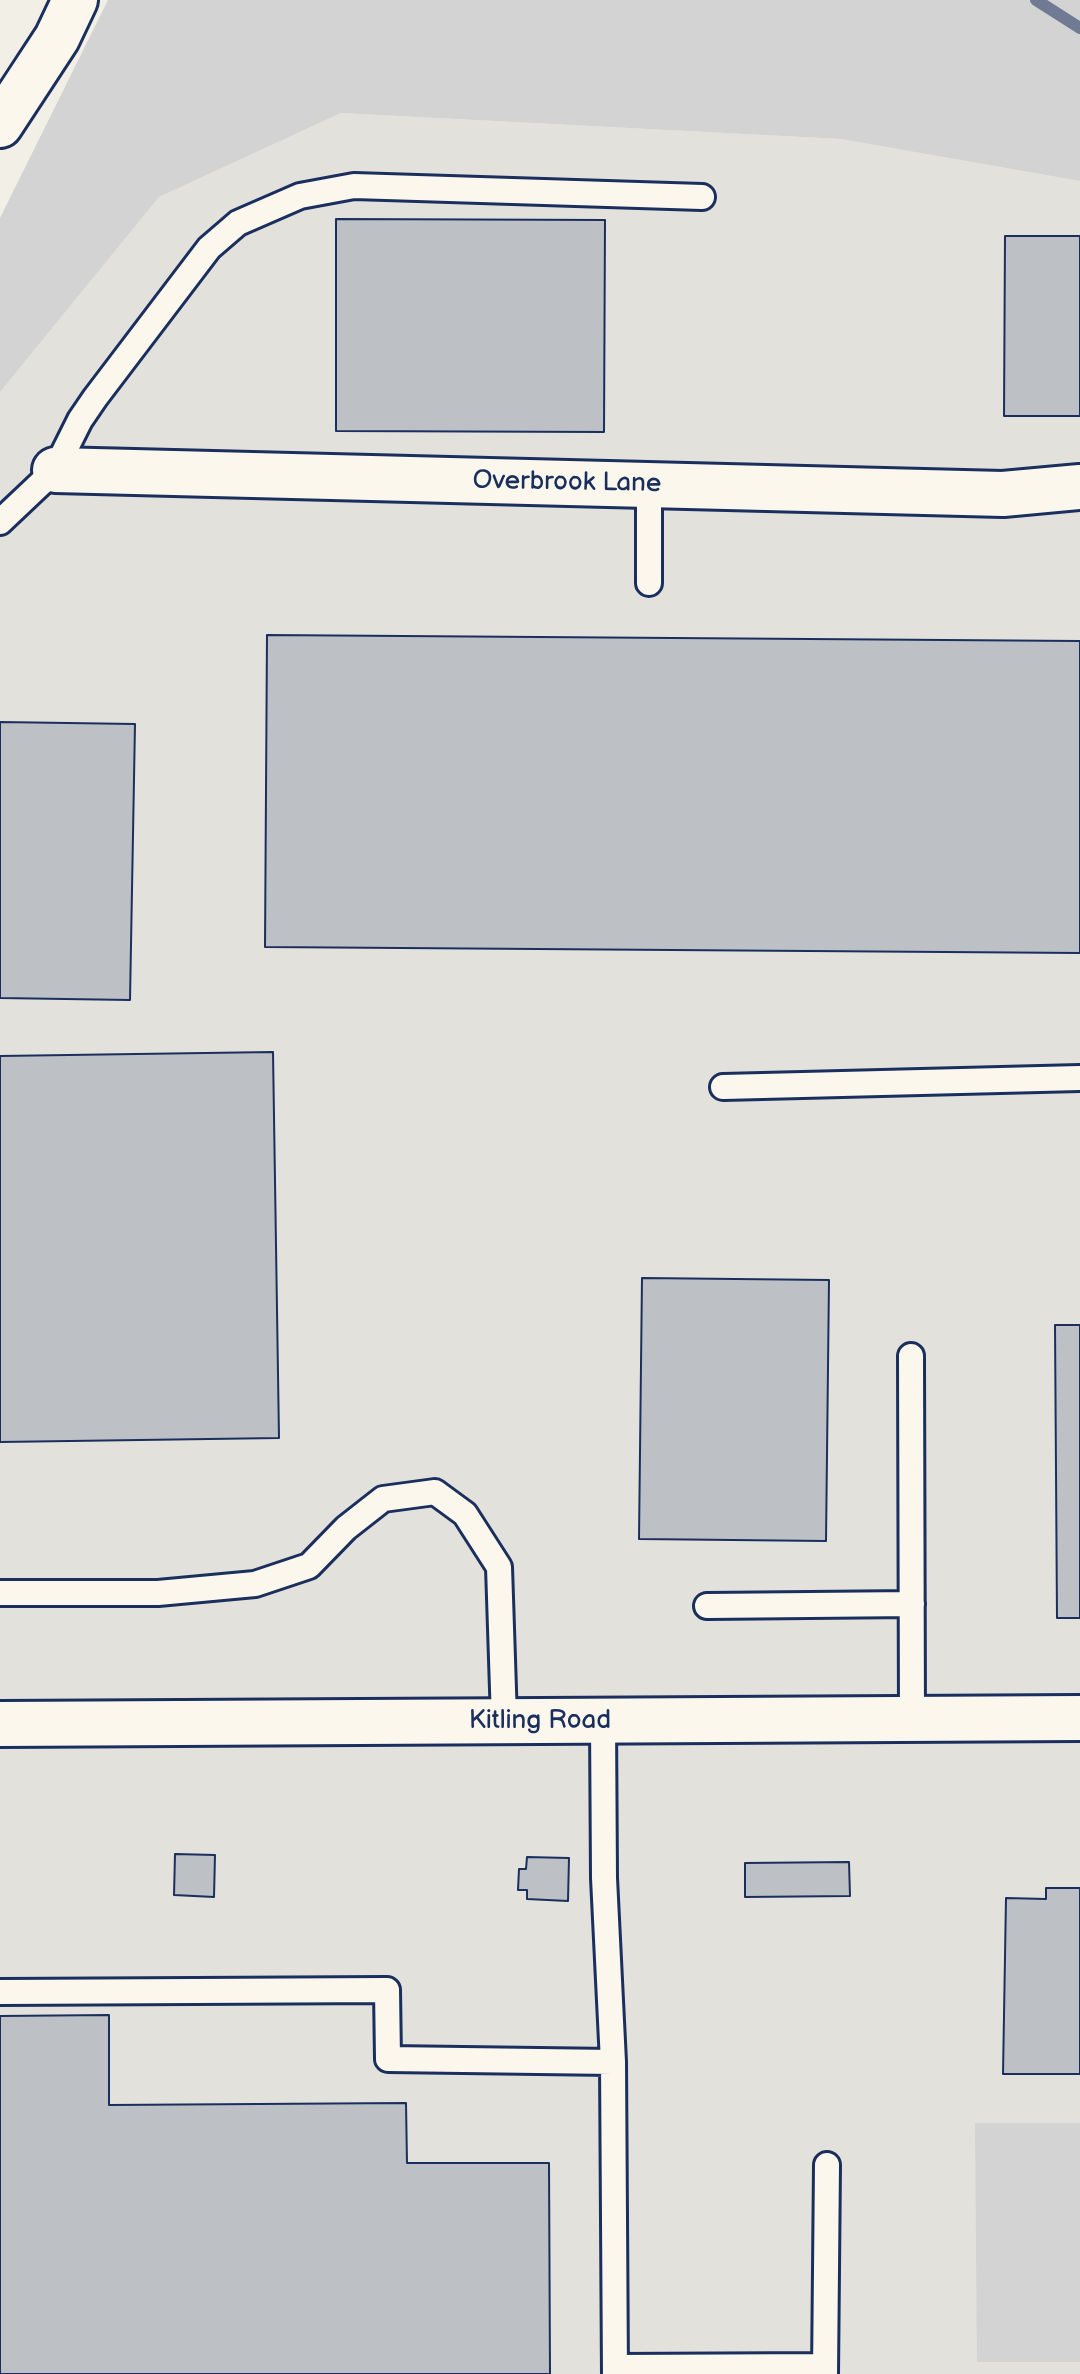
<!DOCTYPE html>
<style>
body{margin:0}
canvas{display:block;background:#f2efe6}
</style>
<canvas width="1080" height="2374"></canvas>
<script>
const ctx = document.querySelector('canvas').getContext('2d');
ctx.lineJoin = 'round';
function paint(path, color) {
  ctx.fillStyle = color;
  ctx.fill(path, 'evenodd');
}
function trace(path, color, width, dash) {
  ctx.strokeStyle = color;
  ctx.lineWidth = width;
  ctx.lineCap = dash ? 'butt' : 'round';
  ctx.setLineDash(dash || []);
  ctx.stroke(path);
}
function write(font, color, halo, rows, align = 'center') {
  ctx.font = font + ' "Balsamiq Sans",sans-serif';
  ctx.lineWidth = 6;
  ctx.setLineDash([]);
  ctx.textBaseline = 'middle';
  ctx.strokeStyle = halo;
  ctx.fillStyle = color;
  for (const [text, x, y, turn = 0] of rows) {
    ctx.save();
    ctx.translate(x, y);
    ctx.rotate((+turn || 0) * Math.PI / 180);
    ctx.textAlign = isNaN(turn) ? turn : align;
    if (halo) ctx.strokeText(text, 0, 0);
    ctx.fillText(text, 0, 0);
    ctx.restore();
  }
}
const built = new Path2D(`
 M341 113 841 139 1080 181V2374H0V392L159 197Z`);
const green = new Path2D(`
 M108 0H1080V181L841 139 341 113 159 197 0 392V218Z
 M975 2123H1080V2362H977Z`);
const stream = new Path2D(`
 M1036 0 1080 28`);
const building = new Path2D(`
 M336 219 605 220 604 432 336 431Z
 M1005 236H1080V416H1004Z
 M267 635 1080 641V953L265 947Z
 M0 722 135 724 130 1000 0 998Z
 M273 1052 279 1438 0 1442V1056Z
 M642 1278 829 1280 826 1541 639 1539Z
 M1055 1325H1080V1618H1057Z
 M175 1854 215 1855 214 1897 174 1895Z
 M527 1857 569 1858 568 1901 527 1899V1890H518L519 1869H526Z
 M849 1862 850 1896 745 1897V1863Z
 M1046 1888H1080V2074H1003L1006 1898 1046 1899Z
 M109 2015V2105L406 2103 407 2163H549L550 2374H0V2016Z`);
const lane = new Path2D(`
 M0 522 55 470 80 420 95 398 209 248 238 223 300 196 354 186 702 197
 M649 583V485
 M723 1087 1080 1078
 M911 1356 912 1719
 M0 1593H158L255 1584 309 1566 346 1528 383 1499 435 1492 465 1514 499 1567 504 1720
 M707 1606 912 1604
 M603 1721 604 1878 613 2062
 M0 1992 387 1990 388 2059 613 2062 615 2374
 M615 2367 825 2366
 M825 2374 827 2165`);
const street = new Path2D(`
 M55 470 1003 494 1080 487
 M0 1724 1080 1718`);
const secondary = new Path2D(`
 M0 125 57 38 75 0`);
const streetNames = [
 ["Overbrook Lane",567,483,1],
 ["Kitling Road",540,1721]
];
paint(built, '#e2e1dc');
paint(green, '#d2d3d2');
trace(stream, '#707b93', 12);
paint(building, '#bdc0c4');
trace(building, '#1b2f5e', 2);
trace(lane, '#1b2f5e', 30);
trace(street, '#1b2f5e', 50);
trace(secondary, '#1b2f5e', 50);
trace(lane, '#fbf7ec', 24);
trace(street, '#fbf7ec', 44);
trace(secondary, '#fbf7ec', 44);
write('26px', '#1b2f5e', '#fbf7ec', streetNames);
</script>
